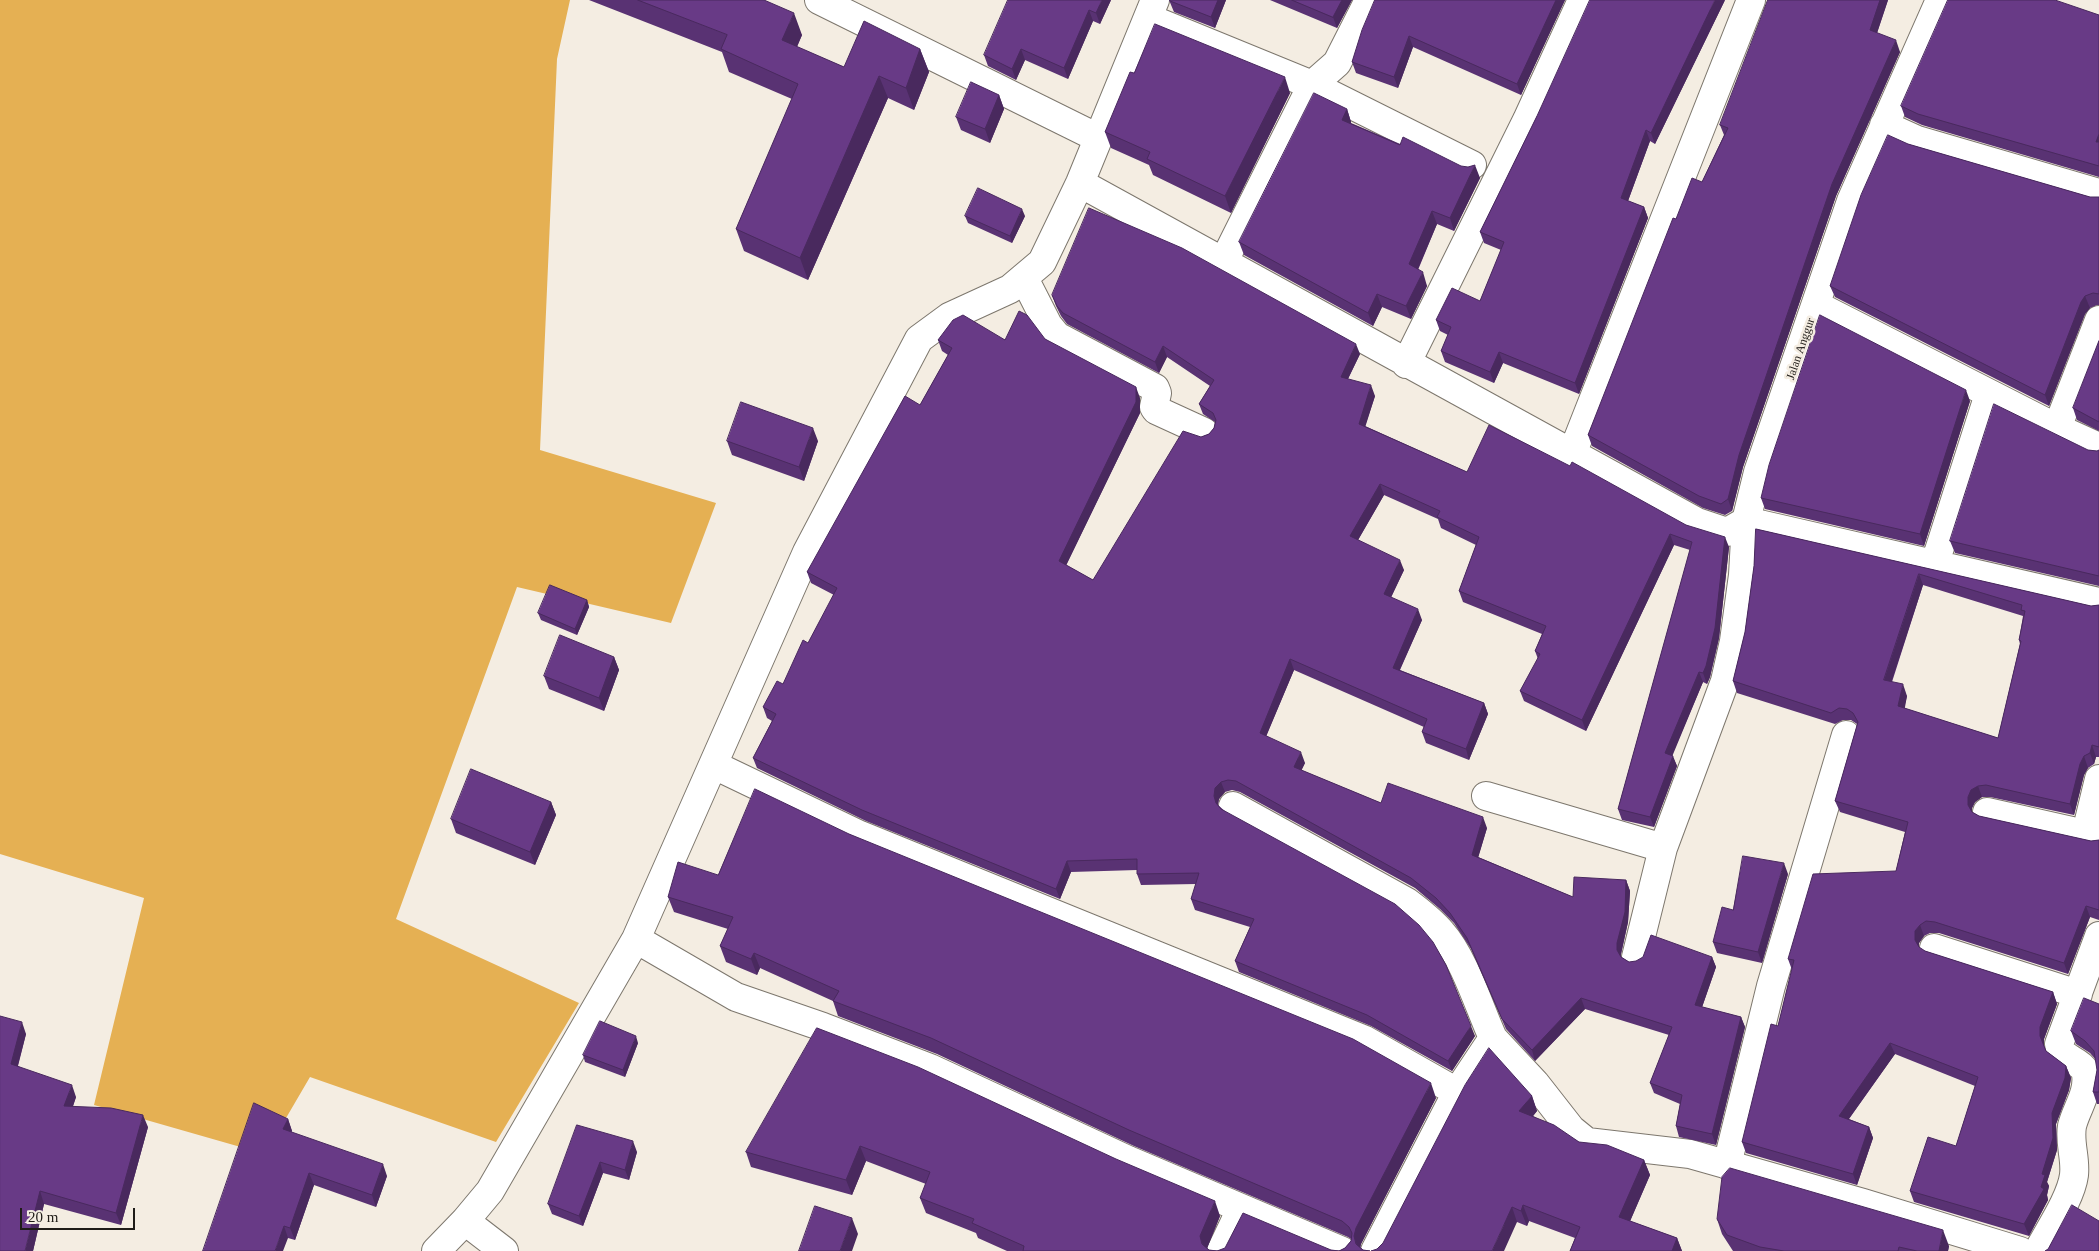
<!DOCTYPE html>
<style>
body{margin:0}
#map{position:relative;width:2099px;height:1251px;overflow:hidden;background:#f4ede2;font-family:Georgia,serif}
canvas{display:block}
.scale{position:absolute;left:20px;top:1208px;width:115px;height:22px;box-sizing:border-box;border:2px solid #1f1c18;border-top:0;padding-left:6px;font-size:15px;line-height:18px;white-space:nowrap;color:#1f1c18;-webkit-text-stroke:4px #f4ede2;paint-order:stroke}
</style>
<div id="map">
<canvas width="2099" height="1251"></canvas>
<div class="scale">20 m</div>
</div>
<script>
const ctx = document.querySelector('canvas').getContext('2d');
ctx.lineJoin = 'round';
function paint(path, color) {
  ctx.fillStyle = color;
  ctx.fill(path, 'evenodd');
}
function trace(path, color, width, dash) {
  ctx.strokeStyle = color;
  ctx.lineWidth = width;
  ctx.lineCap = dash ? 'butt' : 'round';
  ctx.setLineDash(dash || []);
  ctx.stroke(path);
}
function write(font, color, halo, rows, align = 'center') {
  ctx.font = font + ' Georgia,serif';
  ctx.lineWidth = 5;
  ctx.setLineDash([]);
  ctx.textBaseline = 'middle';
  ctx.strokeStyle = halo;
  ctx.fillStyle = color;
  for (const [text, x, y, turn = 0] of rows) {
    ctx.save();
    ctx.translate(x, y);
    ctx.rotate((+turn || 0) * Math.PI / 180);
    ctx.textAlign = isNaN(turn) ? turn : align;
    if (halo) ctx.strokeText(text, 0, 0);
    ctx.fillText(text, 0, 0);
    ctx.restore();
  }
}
const green = new Path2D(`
 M0 0H570L557 59 540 450 716 503 671 623 517 587 396 919 579 1003 496 1142 310 1077 265 1154 94 1105 144 898 0 854Z`);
const minor = new Path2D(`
 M819 0 1098 138
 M1148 18 1312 85 1472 165
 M1884 125 1917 140 2099 193
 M1080 183 1697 522 1727 532 1746 521 1758 472 1851 201 1940 0
 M1223 263 1312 85 1337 63 1369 0
 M1024 278 1048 325 1057 336 1155 388 1157 393 1154 407 1156 410 1204 432
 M1816 305 2057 428 2099 320
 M1406 364 1527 120 1582 0
 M2057 428 2099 447
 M1572 454 1751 0
 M1935 563 1989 394
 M714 765 860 835 1365 1040 1457 1092
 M1486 796 1663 848
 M1233 806 1407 902C1419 911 1432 921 1442 933 1464 958 1479 1007 1493 1038
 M1987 812 2099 837
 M2086 833 2099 779
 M636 939 736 997 823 1027 930 1068 1128 1160 1342 1251
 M1934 948 2078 994
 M1636 957 1663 848 1725 681 1734 641 1743 575 1746 521 2099 602
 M1727 1165 1771 986 1846 735
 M465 1221 504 1251
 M436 1251 465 1221 490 1191 636 939 807 552 919 339 949 317 1010 289 1042 262 1080 183 1155 0
 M1221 1251 1241 1209
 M1375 1251 1457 1092 1493 1038 1535 1083 1571 1129 1587 1142 1690 1154 1863 1203 2020 1251
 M2038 1251C2049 1230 2071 1198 2074 1175 2076 1158 2069 1143 2072 1126 2076 1109 2089 1093 2086 1074 2083 1060 2060 1060 2059 1044L2099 936`);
const wall = new Path2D(`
 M589 0H764L802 35 797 47 844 67 920 49 929 72 914 110 888 98 808 280 744 251 736 229 792 99 729 72 722 52Z
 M1111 0 1100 24 1093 21 1068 79 1025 60 1016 80 988 66 984 55Z
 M1169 0H1226L1215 28 1174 12Z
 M1270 0H1352L1337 28Z
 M1375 0H1565L1521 95 1413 47 1398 88 1356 73 1352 62Z
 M1725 0 1655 144 1650 141 1628 201 1644 207 1648 218 1579 394 1503 363 1494 383 1445 362 1441 351 1448 335 1440 331 1436 320 1480 301 1501 250 1484 243 1480 232 1537 116Z
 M1768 0H1888L1877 33 1900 52 1836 196 1743 467 1732 511 1725 515 1703 508 1592 446 1588 435 1676 219 1702 182 1724 135 1720 125Z
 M2099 15V177L1922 125 1905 117 1901 106Z
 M1134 73 1290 93 1231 213 1153 175 1149 165 1111 148 1105 132Z
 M999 95 1004 109 990 143 961 130 956 117Z
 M1347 109 1351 122V123L1480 178 1454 231 1437 224 1418 270 1427 286 1411 319 1382 307 1373 326 1244 255 1239 242Z
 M1908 144 2090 197H2099V305H2097L2090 308 2085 314 2049 406 1835 297 1830 286Z
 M965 216H1025L1012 243 968 223Z
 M1052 295 1360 354 1348 379 1375 396 1365 426 1467 472 1686 525 1729 547 1719 638 1710 677 1707 684 1703 682 1672 755 1677 766 1654 827 1622 820 1618 809 1690 550 1674 545 1586 731 1524 701 1520 691 1538 659 1535 651 1542 634 1463 602 1459 591 1476 545 1441 528 1438 519 1384 495 1358 540 1404 570 1391 597 1422 620 1400 670 1484 703 1488 714 1469 760 1426 743 1422 732 1424 727 1294 670 1266 736 1305 763 1301 770 1381 803 1487 828 1478 857 1573 897 1626 880 1630 891 1628 922 1621 954V957L1629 962 1712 957 1716 967 1702 1007 1741 1017 1745 1027 1716 1145 1679 1137 1676 1126 1680 1104 1654 1093 1650 1083 1669 1035 1585 1009 1535 1061 1506 1029 1471 949 1454 923 1440 909 1415 888 1240 792 1232 790 1225 792 1219 799 1218 805 1475 1036 1452 1071 1371 1026 1239 972 1235 961 1250 927 1195 910 1191 899 1196 884 1141 885 1137 874V870L1071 872 1060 899 866 821 757 768 753 758 772 721 767 718 763 707 783 684 808 643 834 595 811 583 807 572 920 405 948 355 942 351 938 340 1045 339 1140 398V413L1066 565 1093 580 1201 437 1209 434 1214 428 1215 422 1203 414 1199 404 1210 386 1167 357 1159 373 1067 324 1061 316 1056 306Z
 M2099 341V431L2077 420 2073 408Z
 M1970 401 1924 546 1765 509 1761 498Z
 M727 441H818L804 481 732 455Z
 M2088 450 2097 451 2099 450V586L1955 553 1950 541Z
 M1756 529 2091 606 2099 605V757H2096L2094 764 2088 768 2084 775 2074 815 1990 797H1982L1975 802 1972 808V812L1979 816 2091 841 2099 840V920L2090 917 2068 974 1939 933H1930L1924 936 1919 943V948L1925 951 2053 992 2057 1004 2044 1039V1046L2046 1051 2066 1066 2071 1078 2069 1090 2056 1124 2057 1150 2047 1182 2049 1186 2047 1195 2048 1200 2029 1236 1914 1202 1910 1191 1956 1146 1975 1086 1895 1054 1849 1119 1869 1127 1873 1138 1857 1185 1746 1153 1742 1142 1778 1026 1792 970 1788 959 1896 871 1905 832 1840 812 1835 801 1857 725V724L1851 720H1843L1835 724 1737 693 1733 681 1745 632 1754 566ZM1923 585 2023 616 2019 640 2020 644 1998 738 1904 708 1907 696 1892 682Z
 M587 600 589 607 577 635 541 620 538 613Z
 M614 657 619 670 604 711 549 689 544 676Z
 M551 802 556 815 535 865 456 833 451 819Z
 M849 834 1436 1098 1361 1244 1360 1247 1363 1250 1370 1251H1217L1331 1250 1339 1251 1345 1248 1351 1241V1239L1348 1237 1134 1146 937 1054 838 1016 833 1001 760 968 757 975 726 962 720 946 728 929 674 912 668 897 718 875Z
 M1788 874 1762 963 1717 953 1713 942 1733 910Z
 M2099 1004V1104H2097L2093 1092 2097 1070 2096 1060 2090 1053 2076 1044 2071 1031Z
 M0 1016 26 1034 18 1066 76 1097 73 1106 148 1127 121 1225 44 1204 33 1251Z
 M817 1028 1220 1216 1207 1248 1209 1250 1217 1251H1007L978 1238 976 1233 926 1213 920 1198 926 1184 866 1161 852 1195 751 1167 746 1152Z
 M638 1043 625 1077 585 1062 583 1055Z
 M1532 1096 1537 1111 1533 1116 1579 1142 1644 1160 1650 1175 1630 1221 1677 1238 1682 1251H1570L1575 1238 1529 1221 1527 1226 1517 1222 1377 1249Z
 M288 1119 292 1131 291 1132 387 1176 376 1207 314 1185 295 1240 288 1238 203 1251Z
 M577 1125 637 1152 629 1180 603 1173 583 1226 552 1214 548 1204Z
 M1717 1219 1949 1246 1948 1251H1733L1722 1234Z`);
const shadedWall = new Path2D(`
 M1102 0H1111L1100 24 1096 13Z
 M1218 0H1226L1215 28 1211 17Z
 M1342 0H1352L1337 28 1333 17Z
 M1556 0H1565L1521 95 1517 84Z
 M1715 0H1725L1655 144 1651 133Z
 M1880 0H1888L1874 42 1870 30Z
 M1089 10 1093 21 1068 79 1064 68Z
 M794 13 802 35 790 62 782 40Z
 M1409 36 1413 47 1398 88 1394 77Z
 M1896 40 1900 52 1836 196 1743 467 1732 511 1728 499 1739 455 1832 184Z
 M920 49 929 72 914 110 906 88Z
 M1021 49 1025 60 1016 80 1012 69Z
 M879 76 888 98 808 280 800 258Z
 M1285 77 1290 93 1231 213 1225 196Z
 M999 95 1004 109 990 143 985 129Z
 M1347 109 1351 122 1347 133 1342 120Z
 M1646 130 1650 141 1625 209 1621 198Z
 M2099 134V150L2096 142Z
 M1475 165 1480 178 1454 231 1450 218Z
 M1644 207 1648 218 1579 394 1575 383Z
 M1022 209 1025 216 1012 243 1010 236Z
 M1432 211 1437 224 1414 278 1409 264Z
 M1423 272 1427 286 1411 319 1406 306Z
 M1377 294 1382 307 1373 326 1368 313Z
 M2085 296 2090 308 2085 314 2049 406 2045 395 2081 302Z
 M1356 344 1360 354 1344 387 1341 377Z
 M1163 346 1167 357 1159 373 1155 362Z
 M1499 352 1503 363 1494 383 1490 372Z
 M1371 385 1375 396 1363 434 1359 424Z
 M1136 387 1140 398V413L1063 572 1059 561Z
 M1966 390 1970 401 1924 546 1920 534Z
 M813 428 818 441 804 481 799 467Z
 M1380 484 1384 495 1354 547 1350 536Z
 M1670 534 1674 545 1586 731 1582 720Z
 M1725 537 1729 547 1719 638 1710 677 1707 684 1703 673Z
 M1400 560 1404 570 1388 604 1384 594Z
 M1919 574 1923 585 1888 692 1884 680Z
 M587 600 589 607 577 635 575 629Z
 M1418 609 1422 620 1396 678 1393 668Z
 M614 657 619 670 604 711 599 698Z
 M1290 659 1294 670 1263 744 1260 733Z
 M1699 672 1703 682 1669 764 1665 753Z
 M1903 684 1907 696 1903 718 1898 706Z
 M1484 703 1488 714 1469 760 1466 749Z
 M2092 745 2096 757 2094 764 2090 753Z
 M1301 752 1305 763 1298 778 1294 767Z
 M1673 756 1677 766 1654 827 1650 817Z
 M2084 756 2088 768 2084 775 2074 815 2070 804 2080 764Z
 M1221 782 1225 792 1219 799 1217 807 1219 814 1214 796 1215 788Z
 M1978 786 1982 797 1975 802 1972 808V816L1968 805V797L1971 790Z
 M551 802 556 815 535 865 530 852Z
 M1483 817 1487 828 1476 865 1472 855Z
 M1067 861 1071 872 1060 899 1056 889Z
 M1784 863 1788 874 1762 963 1758 952Z
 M1626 880 1630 891 1628 922 1621 954V961L1617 950V943Z
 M2086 906 2090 917 2068 974 2064 963Z
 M1920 925 1924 936 1919 943V952L1915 940V931Z
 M754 953 760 968 757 975 751 959Z
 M1712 957 1716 967 1699 1016 1695 1005Z
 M2053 992 2057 1004 2044 1039V1048L2040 1036V1027Z
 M1581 998 1585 1009 1535 1061 1532 1050Z
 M1741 1017 1745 1027 1716 1145 1712 1134Z
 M22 1022 26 1034 15 1076 11 1064Z
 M1471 1026 1475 1036 1452 1071 1448 1061Z
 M636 1036 638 1043 625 1077 623 1070Z
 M1890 1043 1895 1054 1843 1127 1839 1116Z
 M2066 1066 2071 1078 2069 1090 2056 1124 2057 1150 2047 1182 2049 1186 2047 1195 2048 1200 2029 1236 2024 1224 2041 1187 2042 1174 2052 1113Z
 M1431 1083 1436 1098 1361 1244 1360 1251H1359L1354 1236 1356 1228Z
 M72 1085 76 1097 69 1118 64 1106Z
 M1532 1096 1537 1111 1525 1126 1519 1111Z
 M143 1115 148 1127 121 1225 116 1213Z
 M288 1119 292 1131 287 1142 283 1129Z
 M1869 1127 1873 1138 1857 1185 1853 1174Z
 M633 1141 637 1152 629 1180 625 1170Z
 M860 1146 866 1161 852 1195 846 1180Z
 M1644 1160 1650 1175 1625 1233 1619 1217Z
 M600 1162 603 1173 583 1226 579 1216Z
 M383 1164 387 1176 376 1207 372 1195Z
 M309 1173 314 1185 295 1240 290 1228Z
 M40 1191 44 1204 33 1251H25Z
 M1215 1201 1220 1216 1206 1251H1205L1200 1236Z
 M1523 1205 1529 1221 1527 1226 1521 1211Z
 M1512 1207 1517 1222 1504 1251H1492Z
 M852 1218 858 1234 852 1251H840Z
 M284 1226 288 1238 283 1251H275Z
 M1943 1230 1949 1246 1948 1251H1939Z
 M1677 1238 1682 1251H1672Z`);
const building = new Path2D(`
 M638 0H764L794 13 782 40 844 67 864 21 920 49 906 88 879 76 800 258 736 229 798 84 721 49 727 35Z
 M1008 0H1102L1096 13 1089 10 1064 68 1021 49 1012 69 984 55Z
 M1170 0H1218L1211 17 1170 1Z
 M1292 0H1342L1333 17Z
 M1375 0H1556L1517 84 1409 36 1394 77 1352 62 1362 30Z
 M1590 0H1715L1651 133 1646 130 1621 198 1644 207 1575 383 1499 352 1490 372 1441 351 1451 327 1436 320 1452 288 1480 301 1504 242 1480 232 1537 116Z
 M1768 0H1880L1870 30 1896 40 1832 184 1739 455 1728 499 1721 504 1699 496 1588 435 1673 218 1676 219 1692 178 1702 182 1728 128 1720 125Z
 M1948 0H2055L2099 15V134L2096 142H2099V166L1918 114 1901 106Z
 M1155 24 1285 77 1225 196 1147 159 1150 152 1105 132 1130 72 1134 73Z
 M971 82 999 95 985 129 956 117Z
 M1314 93 1347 109 1342 120 1400 145 1403 137 1461 166 1468 167 1475 165 1450 218 1432 211 1409 264 1423 272 1406 306 1377 294 1368 313 1239 242Z
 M1888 135 1908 144 2090 197H2099V294L2093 293 2085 296 2081 302 2045 395 1830 286 1861 195Z
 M978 188 1022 209 1010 236 965 216Z
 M1089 208 1182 248 1356 344 1341 377 1371 385 1359 424 1467 472 1489 425 1570 466 1572 462 1686 525 1725 537 1715 628 1706 666 1703 673 1699 672 1665 753 1673 756 1650 817 1618 809 1692 542 1670 534 1582 720 1520 691 1540 654 1535 651 1546 626 1459 591 1479 537 1437 517 1440 511 1380 484 1350 536 1400 560 1384 594 1418 609 1393 668 1484 703 1466 749 1422 732 1427 719 1290 659 1260 733 1301 752 1294 767 1381 803 1388 783 1483 817 1472 855 1573 897 1574 877 1626 880 1625 912 1617 943V950L1621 957 1629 962 1636 961 1643 957 1651 935 1712 957 1695 1005 1741 1017 1712 1134 1676 1126 1682 1095 1650 1083 1672 1027 1581 998 1532 1050 1502 1019 1467 938 1450 913 1436 898 1411 878 1236 781 1228 780 1221 782 1215 788 1214 796 1216 803 1221 809 1395 904 1419 925 1433 942 1446 965 1471 1026 1448 1061 1367 1015 1235 961 1254 919 1191 899 1199 873 1137 874V859L1067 861 1056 889 862 810 753 758 776 714 763 707 777 681 783 684 803 640 808 643 837 588 807 572 905 396 920 405 952 348 938 340 953 320 963 315 1005 340 1019 311 1027 315 1045 339 1136 387V402L1059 561 1093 580 1183 431 1201 437 1209 434 1214 428 1216 420 1213 413 1199 404 1214 380 1163 346 1155 362 1063 313 1057 306 1052 295Z
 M1820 315 1966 390 1920 534 1761 498 1769 465Z
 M2099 341V422L2073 408Z
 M741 402 813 428 799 467 727 441Z
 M1994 404 2088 450 2097 451 2099 450V576L1950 541Z
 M1756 529 2091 606 2099 605V747L2092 745 2090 753 2084 756 2080 764 2070 804 1986 785 1978 786 1971 790 1968 797V805L1972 812 1979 816 2091 841 2099 840V910L2086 906 2064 963 1935 922 1926 921 1920 925 1915 931V940L1919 947 1925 951 2053 992 2040 1027V1036L2046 1051 2066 1066 2065 1078 2052 1113 2053 1138 2042 1174 2045 1175 2041 1187 2044 1189 2024 1224 1910 1191 1928 1137 1956 1146 1978 1077 1890 1043 1839 1116 1869 1127 1853 1174 1742 1142 1771 1024 1778 1026 1794 960 1788 959 1813 874 1896 871 1908 822 1835 801 1858 722 1853 713 1847 709 1839 708 1831 713 1733 681 1745 632 1754 566ZM1919 574 2022 605 2021 610 2025 611 2019 640 2021 641 1998 738 1898 706 1903 684 1884 680Z
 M550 585 587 600 575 629 538 613Z
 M560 635 614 657 599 698 544 676Z
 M471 769 551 802 530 852 451 819Z
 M755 789 849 834 1353 1039 1431 1083 1356 1228 1354 1236 1356 1244 1363 1250 1370 1251H1217L1225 1248 1243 1213 1331 1250 1339 1251 1345 1248 1351 1241 1352 1233 1349 1227 1342 1221 1129 1130 931 1038 833 1001 839 991 754 953 751 959 720 946 733 917 668 897 678 862 718 875Z
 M1743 856 1784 863 1758 952 1713 942 1722 907 1733 910Z
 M2084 998 2099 1004V1092H2093L2097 1070 2094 1051 2085 1041 2071 1031Z
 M0 1016 22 1022 11 1064 72 1085 64 1106 111 1108 143 1115 116 1213 40 1191 25 1251H0Z
 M600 1021 636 1036 623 1070 583 1055Z
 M817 1028 918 1067 1116 1159 1215 1201 1200 1236 1202 1244 1209 1250 1217 1251H1023L1024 1246 972 1223 974 1219 920 1198 930 1172 860 1146 846 1180 746 1152Z
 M1489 1048 1532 1096 1519 1111 1554 1125 1579 1142 1607 1145 1644 1160 1619 1217 1677 1238 1672 1251H1570L1580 1227 1523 1205 1521 1211 1512 1207 1492 1251H1371L1377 1249 1383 1243 1465 1085Z
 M254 1103 288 1119 283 1129 383 1164 372 1195 309 1173 290 1228 284 1226 275 1251H203Z
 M577 1125 633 1141 625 1170 600 1162 579 1216 548 1204Z
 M1730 1168 1943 1230 1939 1251H1917L1899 1247 1898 1251H1784L1760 1247 1727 1235 1717 1219 1722 1177Z
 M2072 1205 2099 1221V1251H2045L2048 1249Z
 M815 1206 852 1218 840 1251H799Z`);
const streetNames = [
 ["Jalan Anggur",1801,349,-71]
];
paint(green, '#e5b053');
trace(minor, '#7d776d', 30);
trace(minor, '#fff', 28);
paint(wall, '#593273');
paint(shadedWall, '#49295e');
paint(building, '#683a86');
trace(building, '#49295e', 1);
write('12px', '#1f1c18', '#f4ede2', streetNames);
</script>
